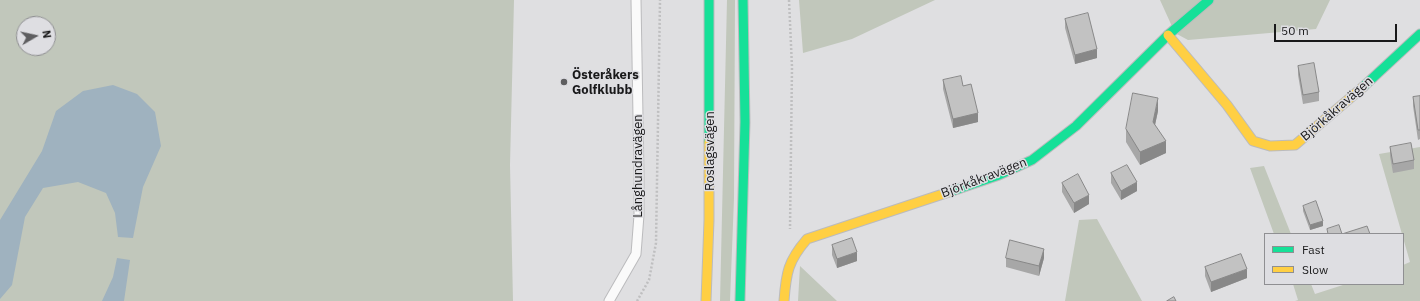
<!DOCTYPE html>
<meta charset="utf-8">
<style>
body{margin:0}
#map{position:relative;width:1420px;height:301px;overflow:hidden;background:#dfdfe1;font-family:"IBM Plex Sans",sans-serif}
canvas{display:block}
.legend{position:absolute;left:1264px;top:233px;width:140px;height:52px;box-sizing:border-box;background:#dedee2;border:1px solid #8f8f92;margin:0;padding:5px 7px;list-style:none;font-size:12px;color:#19191a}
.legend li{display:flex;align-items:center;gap:8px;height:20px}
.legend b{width:20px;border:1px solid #8f8f92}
.north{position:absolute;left:16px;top:16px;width:40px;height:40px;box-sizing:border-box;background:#dedee2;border:1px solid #8f8f92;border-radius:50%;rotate:81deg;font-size:11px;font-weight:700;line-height:16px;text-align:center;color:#19191a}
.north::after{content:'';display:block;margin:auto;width:14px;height:18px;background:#5e5e60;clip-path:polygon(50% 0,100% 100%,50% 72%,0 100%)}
.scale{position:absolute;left:1274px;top:24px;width:123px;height:18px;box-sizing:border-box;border:2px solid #19191a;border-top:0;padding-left:5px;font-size:12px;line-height:14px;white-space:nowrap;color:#19191a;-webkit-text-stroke:3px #dedee2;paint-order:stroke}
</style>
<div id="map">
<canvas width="1420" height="301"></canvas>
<ul class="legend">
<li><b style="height:5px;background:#16e098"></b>Fast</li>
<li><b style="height:5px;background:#ffcf43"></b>Slow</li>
</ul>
<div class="north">N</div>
<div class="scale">50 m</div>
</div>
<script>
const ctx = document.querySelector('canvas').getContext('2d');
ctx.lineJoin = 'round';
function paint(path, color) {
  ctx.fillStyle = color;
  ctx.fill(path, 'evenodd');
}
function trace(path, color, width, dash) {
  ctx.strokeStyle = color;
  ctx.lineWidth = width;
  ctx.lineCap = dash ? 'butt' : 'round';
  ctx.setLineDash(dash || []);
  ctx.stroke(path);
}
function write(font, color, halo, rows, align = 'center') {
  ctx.font = font + ' "IBM Plex Sans",sans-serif';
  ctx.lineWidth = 3;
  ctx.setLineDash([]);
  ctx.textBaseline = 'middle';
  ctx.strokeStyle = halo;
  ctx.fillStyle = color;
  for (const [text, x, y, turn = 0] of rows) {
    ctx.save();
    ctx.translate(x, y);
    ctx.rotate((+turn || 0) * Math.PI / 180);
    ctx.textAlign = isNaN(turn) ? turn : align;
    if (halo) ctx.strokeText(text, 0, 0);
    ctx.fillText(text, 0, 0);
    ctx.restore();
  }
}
const green = new Path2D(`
 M0 0H514L510 165 513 301H0ZM24 24H48V48H24Z
 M727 0H735L734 198 730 301H720Z
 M799 0H935L852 39 803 53Z
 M1160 0H1330L1316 29 1188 40 1175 33Z
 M1420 147V301H1295L1298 300 1293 284H1311L1315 294 1346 284H1403V265L1410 262 1379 154Z
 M1264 166 1291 234H1274L1250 168Z
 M1097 219 1142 301H1065L1079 220Z
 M800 266 837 301H798Z`);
const water = new Path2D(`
 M113 85 137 94 155 112 161 146 143 187 133 238 118 237 115 213 106 193 78 182 43 188 25 217 12 285 0 299V220L42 151 56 111 83 91Z
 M117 258 130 260 124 301H102L113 277Z`);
const path = new Path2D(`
 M789 0 792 67 790 229
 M637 301 649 280 656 243 660 0`);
const lane = new Path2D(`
 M609 301 636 254 639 215V176L636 0`);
const fast = new Path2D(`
 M709 0V142
 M1363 87 1420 34
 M949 192 999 175 1032 160 1076 126 1168 35 1209 0
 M740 301 745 122 743 0`);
const slow = new Path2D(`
 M1168 35 1227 105 1253 141 1270 146 1295 145 1363 87
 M706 301 709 220V142
 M784 301C786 273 788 261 807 239L949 192`);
const wall = new Path2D(`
 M1065 19 1097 58 1075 64 1065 28Z
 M1298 66 1319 92V101L1303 104 1298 75Z
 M943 80 963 86 978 122 953 128 943 89Z
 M1420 96V139L1418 140 1413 106V97Z
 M1158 111 1155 125 1166 153 1140 165 1126 142V129Z
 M1390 147 1414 160V169L1393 173 1390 156Z
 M1111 173 1137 191 1121 200 1111 183Z
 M1062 183 1089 204 1074 213 1062 192Z
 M1303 206 1323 226 1310 230 1303 211Z
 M832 245 857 261 837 268 832 255Z
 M1006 258H1044L1039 276 1006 267Z
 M1205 267 1247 278 1211 292 1205 276Z`);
const shadedWall = new Path2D(`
 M1097 49V58L1075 64V55Z
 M1158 98V111L1153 134V122Z
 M978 113V122L953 128V119Z
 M1166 141V153L1140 165V152Z
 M1137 182V191L1121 200V191Z
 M1089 195V204L1074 213V203Z
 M1323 221V226L1310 230V225Z
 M1044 249V258L1039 276V266Z
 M857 252V261L837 268V259Z
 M1247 269V278L1211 292V282Z`);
const building = new Path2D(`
 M1088 13 1097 49 1075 55 1065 19Z
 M1314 63 1319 92 1303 95 1298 66Z
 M961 76 963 86 971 84 978 113 953 119 943 80Z
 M1133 93 1158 98 1153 122 1166 141 1140 152 1126 129Z
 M1420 96V130H1418L1413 97Z
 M1411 143 1414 160 1393 164 1390 147Z
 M1127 165 1137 182 1121 191 1111 173Z
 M1078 174 1089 195 1074 203 1062 183Z
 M1316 201 1323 221 1310 225 1303 206Z
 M1339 225 1342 234 1367 226 1370 234H1328L1327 229Z
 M852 238 857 252 837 259 832 245Z
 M1010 240 1044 249 1039 266 1006 258Z
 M1241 254 1247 269 1211 282 1205 267Z
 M1174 297 1176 301H1167Z`);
const markers = [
 [564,82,4,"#5e5e60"]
];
const poiNames = [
 ["Österåkers",572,75],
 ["Golfklubb",572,90]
];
const streetNames = [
 ["Björkåkravägen",1337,109,-41],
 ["Roslagsvägen",710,151,-90],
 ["Långhundravägen",638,166,-90],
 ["Björkåkravägen",984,178,-21]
];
paint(green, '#c1c7bb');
paint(water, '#9fb2bf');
trace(lane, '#bbbbbd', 11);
trace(fast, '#bbbbbd', 11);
trace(slow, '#bbbbbd', 11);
trace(path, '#bfbfc0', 2.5, [2, 2]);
trace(lane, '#fafafa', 9);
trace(fast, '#16e098', 9);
trace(slow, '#ffcf43', 9);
paint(wall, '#a7a7a7');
paint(shadedWall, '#888');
paint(building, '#c2c2c2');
trace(building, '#888', 1);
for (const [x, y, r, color] of markers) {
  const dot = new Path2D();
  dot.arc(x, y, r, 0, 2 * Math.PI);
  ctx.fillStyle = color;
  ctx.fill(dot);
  trace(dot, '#dedee2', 1.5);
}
write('bold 13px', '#19191a', '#dedee2', poiNames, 'left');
write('13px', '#19191a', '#dedee2', streetNames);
</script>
